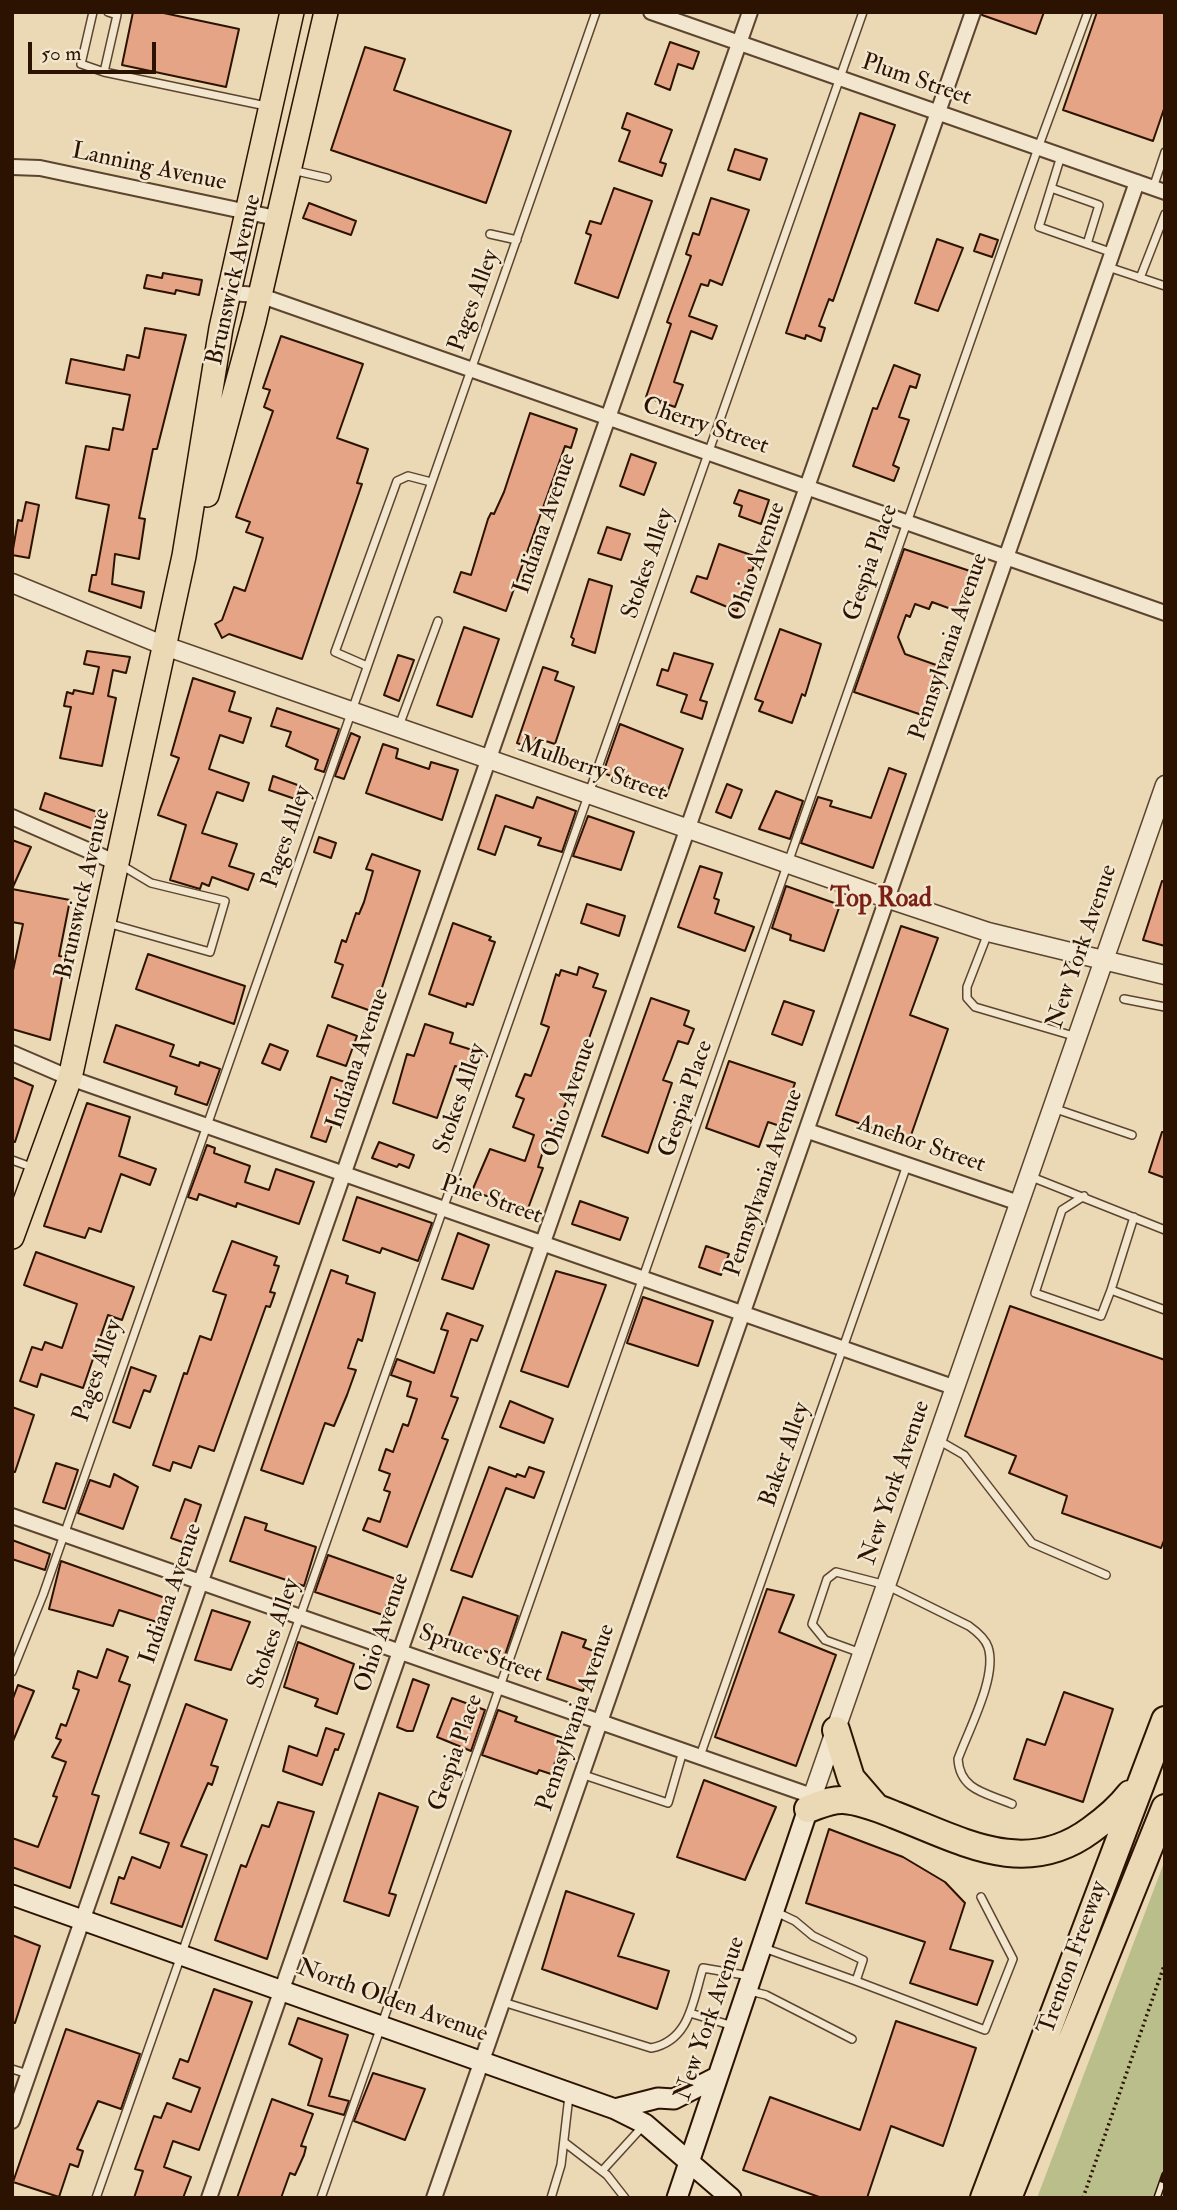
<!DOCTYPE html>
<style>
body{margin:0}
#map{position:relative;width:1177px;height:2210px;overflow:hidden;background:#ebd8b5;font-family:"IM FELL Double Pica",serif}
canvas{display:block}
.frame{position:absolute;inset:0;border:14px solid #2c1301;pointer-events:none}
.scale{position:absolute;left:28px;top:42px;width:128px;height:32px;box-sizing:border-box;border:4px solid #2c1301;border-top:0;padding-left:9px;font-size:21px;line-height:24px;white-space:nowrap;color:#2c1301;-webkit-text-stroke:5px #f2e6cf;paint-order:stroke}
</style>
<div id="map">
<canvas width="1177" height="2210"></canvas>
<div class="frame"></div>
<div class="scale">50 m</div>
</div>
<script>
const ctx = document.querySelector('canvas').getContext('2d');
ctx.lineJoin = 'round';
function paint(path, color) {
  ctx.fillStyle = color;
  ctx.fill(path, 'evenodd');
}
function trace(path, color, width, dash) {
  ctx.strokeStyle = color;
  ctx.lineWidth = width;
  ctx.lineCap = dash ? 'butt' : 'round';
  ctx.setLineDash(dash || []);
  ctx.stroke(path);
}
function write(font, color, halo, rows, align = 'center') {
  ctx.font = font + ' "IM FELL Double Pica",serif';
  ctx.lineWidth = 5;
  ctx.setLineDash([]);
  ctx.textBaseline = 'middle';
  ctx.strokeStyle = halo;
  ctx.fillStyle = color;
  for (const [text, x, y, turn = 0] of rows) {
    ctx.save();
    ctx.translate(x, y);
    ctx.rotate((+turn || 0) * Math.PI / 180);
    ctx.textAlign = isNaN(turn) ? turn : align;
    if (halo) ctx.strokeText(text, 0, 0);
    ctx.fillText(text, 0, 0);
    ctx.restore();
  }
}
const green = new Path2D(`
 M1165 1860V2198H1037Z`);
const building = new Path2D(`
 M133 12H159L239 29 226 87 122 65Z
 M982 12H1044L1036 34 982 15Z
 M1097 12H1165V106L1153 141 1063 110Z
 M670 42 699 52 693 69 678 64 670 90 655 84Z
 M365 47 405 59 394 90 511 131 486 203 331 150Z
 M627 113 672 130 660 162 666 164 662 176 619 161 630 131 622 128Z
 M860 113 895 125 833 301 829 299 819 326 825 328 821 341 806 335 805 339 786 333Z
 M735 149 767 159 760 180 728 170Z
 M614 188 652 201 618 298 575 283 591 235 586 233 590 221 601 224Z
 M711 198 749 210 722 285 710 280 708 286 701 284 689 316 717 326 712 339 691 331 674 382 683 385 675 407 646 397 671 324 667 322 691 256 686 254 693 233 699 235Z
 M309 203 356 221 351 235 303 218Z
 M980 234 998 240 992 257 974 251Z
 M937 239 963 248 938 311 915 303Z
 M163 273 202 280 199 295 176 290 175 294 144 288 147 275 162 278Z
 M145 328 186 335 157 449H153L139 518 145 519 139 559 115 554 112 584 144 592 141 608 89 591 92 575H96L109 505 76 498 86 446 109 450 113 428 123 430 130 395 66 383 71 359 124 370 127 355 139 358Z
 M281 336 363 364 337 438 368 449 357 483 362 484 302 659 229 634 222 638 215 624 222 620 234 587 245 591 263 538 246 532 250 522 236 517 273 411 264 407 270 390 263 388Z
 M894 365 920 375 916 388 910 386 899 417 909 420 893 465 899 468 894 481 853 466 873 408 877 409Z
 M530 413 577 429 571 448 565 446 506 611 454 592 461 572 471 575 488 519 491 513 494 514 504 492Z
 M631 454 656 463 644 495 620 486Z
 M739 490 769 500 761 524 739 516 742 506 734 503Z
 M26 502 39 505 29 558 12 555 18 520 22 521Z
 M607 527 630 534 621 560 598 553Z
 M719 544 757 557 752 571 749 570 737 611 691 592 697 576 707 579Z
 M904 549 976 573 962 613 932 602 929 609 915 604 910 617 906 615 898 637 905 654 942 667 925 716 854 692Z
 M589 579 612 586 595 653 572 645 574 639 571 637Z
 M464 627 499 639 472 717 437 705Z
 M780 629 821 644 805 696 802 694 792 723 759 711 763 702 755 699Z
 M87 651 130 657 126 673 113 670 108 696 116 698 102 766 60 758 71 707 64 706 67 692 73 694 74 690 93 694 99 667 84 664Z
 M674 653 713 664 700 700 707 702 702 719 681 712 687 695 657 685 662 669 668 671Z
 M398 655 414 660 399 701 384 695Z
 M543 667 558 672 555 680 574 687 555 744 536 738 532 748 517 743Z
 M193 678 235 692 229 711 251 718 243 743 220 735 209 769 249 783 243 801 217 792 202 833 237 844 229 866 254 874 248 890 212 877 209 886 202 883 200 889 170 880 186 825 158 815 179 758 171 755Z
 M277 708 339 729 324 772 315 769 318 760 286 746 291 732 271 726Z
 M620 724 683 749 666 796 603 773Z
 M351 733 360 737 344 779 335 776Z
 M383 744 398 749 396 758 429 769 431 762 458 770 442 820 366 793Z
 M889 768 906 774 873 868 801 843 818 797 832 801 830 806 871 818Z
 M273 776 303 787 298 800 269 790Z
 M727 784 742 790 731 818 716 812Z
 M776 791 803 801 790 839 759 829Z
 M45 793 97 812 93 829 40 809Z
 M496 795 533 808 537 797 576 811 562 852 538 845 541 838 505 826 495 855 478 849Z
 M588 816 634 832 621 870 573 856Z
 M319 837 336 843 331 858 314 852Z
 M12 840 31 847 12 889 70 900 59 956 66 957 50 1040 12 1029V975L23 924 12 922Z
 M372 854 420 871 374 1012 332 997 343 965 335 962 342 940 346 942 356 913 359 914 364 902 373 871 366 869Z
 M700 866 722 873 714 898 719 900 715 913 754 927 745 951 678 927Z
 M1162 881 1165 882V946L1143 940Z
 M786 886 840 905 824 951 790 940 791 935 772 928Z
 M587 904 625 916 619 936 581 923Z
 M453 923 491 937 489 940 495 942 473 1005 467 1003 466 1007 429 994Z
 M901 926 938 938 910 1015 948 1029 909 1141 836 1115Z
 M148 954 245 986 234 1024 136 989Z
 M579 967 598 974 593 987 606 991 552 1141 547 1139 538 1167 543 1168 526 1214 509 1208 510 1204 472 1191 490 1149 525 1161 534 1135 513 1127 524 1099 516 1096 525 1074 531 1076 549 1027 541 1024 556 974 559 976 561 970 577 975Z
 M651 998 689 1011 684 1025 694 1029 688 1044 678 1041 671 1060 663 1080 672 1083 648 1153 602 1136Z
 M784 1001 814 1011 802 1045 772 1034Z
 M425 1024 453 1033 450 1043 482 1053 475 1073 455 1066 437 1118 393 1103 407 1054 414 1056Z
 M116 1025 174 1045 170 1056 199 1066 200 1062 220 1069 207 1105 175 1094 177 1087 104 1062Z
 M328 1025 357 1036 346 1066 317 1056Z
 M270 1044 288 1051 280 1070 262 1063Z
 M729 1061 795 1083 780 1126 768 1122 759 1147 706 1128Z
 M12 1077 33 1086 15 1142 12 1141Z
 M331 1077 347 1083 326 1142 311 1137Z
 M87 1103 130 1117 119 1156 156 1169 150 1185 121 1174 101 1232 89 1228 85 1238 44 1226Z
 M1162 1132H1165V1178L1149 1172Z
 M379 1142 414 1155 409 1168 399 1164 397 1167 372 1158Z
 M207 1145 215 1148 214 1153 250 1166 245 1182 269 1190 276 1169 314 1182 299 1224 237 1203 236 1207 199 1194 197 1200 188 1197Z
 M357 1197 432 1223 418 1261 382 1248 380 1253 343 1240Z
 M580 1201 628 1218 620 1240 572 1224Z
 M458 1233 489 1245 473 1289 442 1279Z
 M232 1241 277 1257 274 1265 279 1266 270 1292 275 1293 270 1307 266 1306 214 1451 199 1446 191 1468 173 1462 170 1471 153 1465 184 1373 187 1374 200 1336 211 1340 226 1295 213 1291Z
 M706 1246 729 1254 721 1275 699 1267Z
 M36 1252 134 1287 122 1320 108 1315 83 1388 41 1374 37 1387 20 1381 32 1347 42 1350 45 1342 62 1348 77 1304 24 1285Z
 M331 1270 348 1276 346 1283 375 1293 362 1341 358 1339 348 1368 356 1370 347 1395 334 1426 325 1423 303 1484 261 1470Z
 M556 1271 606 1285 568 1387 521 1371Z
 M643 1297 713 1321 698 1366 627 1343Z
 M1010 1306 1165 1360V1538L1161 1548 1062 1513 1067 1496 1009 1473 1016 1456 965 1436Z
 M447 1313 483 1326 477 1341 471 1339 451 1396 458 1398 442 1438 448 1440 407 1547 363 1530 368 1518 380 1522 390 1492 384 1490 390 1474 379 1470 386 1449 393 1452 403 1424 408 1426 417 1399 407 1396 411 1382 391 1375 397 1359 434 1373 448 1331 441 1329Z
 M131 1367 156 1376 150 1392 144 1390 130 1428 113 1422Z
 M510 1401 553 1419 544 1443 500 1427Z
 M12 1407 34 1415 15 1472H12Z
 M56 1463 78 1470 65 1509 43 1502Z
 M489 1467 516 1477 517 1474 525 1477 529 1467 544 1472 534 1498 506 1488 472 1577 451 1570Z
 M114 1474 138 1487 123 1529 78 1513 90 1480 110 1487Z
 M185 1499 201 1505 188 1544 171 1538Z
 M245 1517 267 1524 265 1530 316 1547 304 1586 230 1561Z
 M12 1540 50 1554 45 1570 12 1559Z
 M328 1555 396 1579 383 1615 315 1592Z
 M61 1561 168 1599 160 1623 119 1610 113 1626 49 1609Z
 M767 1589 794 1595 779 1632 836 1655 796 1766 715 1737Z
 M463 1597 518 1616 504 1658 448 1638Z
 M212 1610 250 1622 231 1670 195 1660Z
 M562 1632 586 1640 583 1647 596 1652 583 1691 547 1679Z
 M298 1642 354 1664 337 1714 315 1706 318 1699 284 1687Z
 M107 1649 128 1657 119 1681 130 1685 92 1794 99 1796 70 1888 12 1867V1838L38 1847 57 1797 53 1796 66 1762 52 1757 61 1740 56 1738 61 1724 66 1726 79 1690 73 1688 78 1671 97 1678Z
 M413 1679 429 1685 413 1731H407L397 1727Z
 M18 1685 34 1691 13 1741 12 1701Z
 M1064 1692 1113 1709 1083 1802 1014 1779 1027 1739 1045 1745Z
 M452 1698 485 1710 471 1751 437 1737Z
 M186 1704 227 1720 211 1765 218 1767 212 1785 208 1783 181 1846 207 1855 182 1927 111 1903 119 1877 124 1879 132 1857 160 1868 169 1843 140 1833Z
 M498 1710 517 1717 515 1721 563 1738 551 1774 539 1770 537 1774 482 1755Z
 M326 1728 344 1734 338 1750 335 1749 322 1785 283 1771 289 1746 317 1756Z
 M704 1780 776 1807 745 1880 677 1857Z
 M379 1793 418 1807 389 1893 396 1895 389 1916 344 1901Z
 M278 1802 314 1812 267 1959 215 1940 241 1865 246 1867 262 1825 269 1827Z
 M829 1829 903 1857 945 1882 965 1903 950 1949 993 1961 977 2005 910 1983 925 1942 806 1903Z
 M566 1891 634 1914 618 1956 669 1971 657 2009 542 1969Z
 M12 1935 40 1946 15 2023 12 2022Z
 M214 1989 252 2002 199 2150 173 2141 164 2167 191 2177 183 2198H134L143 2171 135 2169 154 2116 161 2118 167 2103 191 2112 200 2088 173 2078 180 2059 188 2062Z
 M298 2018 348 2035 329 2096 349 2101 344 2115 308 2105 322 2059 289 2044Z
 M896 2021 976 2048 943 2146 891 2126 867 2198H822L743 2170 770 2097 860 2130Z
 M66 2029 140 2054 121 2109 98 2101 77 2149 83 2151 78 2167 70 2164 59 2197 13 2182Z
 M373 2073 425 2089 405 2140 354 2121Z
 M272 2099 313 2114 301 2146 306 2147 304 2155 295 2175 290 2173 281 2198H237Z`);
const path = new Path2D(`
 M1083 2198 1165 1963`);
const service = new Path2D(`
 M93 12 81 64 104 72 266 106
 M104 72 117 15 108 12
 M1061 156 1039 227 1113 253
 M292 170 327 178
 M1051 188 1099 205 1087 244
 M1153 188 1165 152
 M490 234 517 240
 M1108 267 1165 286
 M1140 278 1165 214
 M367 666 335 652 397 481 408 476 431 482
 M399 726 438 621
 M107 923 210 952 225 901 151 883 121 865
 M988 933 967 987V998L975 1007 1077 1037
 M1124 999 1165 1007
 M1053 1108 1132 1135
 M12 1160 34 1168
 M1029 1176 1165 1230
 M1084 1196 1062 1210 1035 1293 1101 1316 1111 1290
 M1134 1217 1111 1290 1165 1310
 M938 1440 964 1455 1032 1543 1106 1575
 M861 1653 825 1640 812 1624 827 1579 836 1572 886 1585 969 1626C976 1631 985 1638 988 1647 998 1676 968 1731 958 1759 960 1791 987 1793 1012 1804
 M12 1672 43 1595 596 12
 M700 1756 907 1165
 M581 1774 668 1803 683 1751
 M764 1948 856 1981 863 1960 813 1936 795 1921 774 1911
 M856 1981 985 2030 1013 1959 981 1897
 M750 1991 766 1995 852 2039
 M503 2002 651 2048C690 2041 693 2000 703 1968L750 1976
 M690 2013 733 2026
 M12 2069 28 2074
 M564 2142 607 2175 625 2198
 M602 2171 644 2125
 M96 2198 863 12
 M321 2198 1038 148 1088 12
 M551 2198 561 2165 569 2096`);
const minor = new Path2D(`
 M651 12 1165 192
 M12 167 40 168 276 218
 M229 293 259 295 1165 613
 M12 817 117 863
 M12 1053 70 1078 956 1388
 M808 1131 1019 1203
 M12 1516 812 1796
 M12 2121 750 12
 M209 2198 973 12
 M434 2198 1137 182`);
const tertiary = new Path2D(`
 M12 583 165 646 886 898 988 932 1165 975
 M808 1809 1165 785`);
const secondary = new Path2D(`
 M12 1895 615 2109 645 2124 731 2198
 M615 2109 658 2098 674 2099 715 2078
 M677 2198 808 1809`);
const primary = new Path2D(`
 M207 495 254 321 326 12
 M12 1237 70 1078 184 556 221 328 292 12`);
const motorway = new Path2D(`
 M836 1730 851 1778 876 1807
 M808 1809C820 1805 831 1799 844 1800 861 1801 880 1809 895 1815 962 1841 1025 1879 1091 1830 1105 1820 1120 1807 1130 1794
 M984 2198 1165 1720
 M1008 2198 1165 1808`);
const rail = new Path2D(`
 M1157 2198 1165 2175`);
const streetNames = [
 ["Plum Street",916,81,19],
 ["Lanning Avenue",149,168,12],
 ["Brunswick Avenue",235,280,-77],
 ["Pages Alley",475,301,-70],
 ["Cherry Street",705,427,19],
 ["Indiana Avenue",546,524,-71],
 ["Ohio Avenue",758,562,-70],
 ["Gespia Place",872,563,-71],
 ["Stokes Alley",649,564,-71],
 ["Pennsylvania Avenue",950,647,-71],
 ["Mulberry Street",592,770,19],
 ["Pages Alley",288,837,-71],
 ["Brunswick Avenue",84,894,-77],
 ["New York Avenue",1083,947,-71],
 ["Indiana Avenue",359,1059,-71],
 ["Ohio Avenue",570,1098,-71],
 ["Stokes Alley",461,1099,-71],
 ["Gespia Place",687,1099,-71],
 ["Anchor Street",921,1145,19],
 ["Pennsylvania Avenue",765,1183,-71],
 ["Pine Street",491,1201,19],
 ["Pages Alley",99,1371,-71],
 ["Baker Alley",786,1455,-71],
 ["New York Avenue",896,1483,-71],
 ["Indiana Avenue",172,1594,-71],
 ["Ohio Avenue",383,1633,-71],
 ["Stokes Alley",275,1634,-71],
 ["Spruce Street",480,1655,20],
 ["Pennsylvania Avenue",577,1718,-71],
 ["Gespia Place",457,1753,-71],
 ["Trenton Freeway",1074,1958,-70],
 ["North Olden Avenue",392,2002,20],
 ["New York Avenue",711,2019,-71]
];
const neighbourhoodNames = [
 ["Top Road",881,900]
];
paint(green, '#babe8b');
paint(building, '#e5a485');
trace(building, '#2c1301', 2);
trace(service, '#5c442e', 10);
trace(minor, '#5c442e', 18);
trace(tertiary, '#5c442e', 21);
trace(secondary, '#2c1301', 23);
trace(primary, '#2c1301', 26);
trace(motorway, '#2c1301', 30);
trace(path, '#2c1301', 3.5, [2, 3.5]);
trace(service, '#f2e6cf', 7);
trace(minor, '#f2e6cf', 14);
trace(tertiary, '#f2e6cf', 18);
trace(secondary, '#f2e6cf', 19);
trace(primary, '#ebd8b5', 23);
trace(motorway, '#ebd8b5', 26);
trace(rail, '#2c1301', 8);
trace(rail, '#f2e6cf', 5, [16]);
write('24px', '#2c1301', '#f2e6cf', streetNames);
write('bold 26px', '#7a1f14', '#f2e6cf', neighbourhoodNames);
</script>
